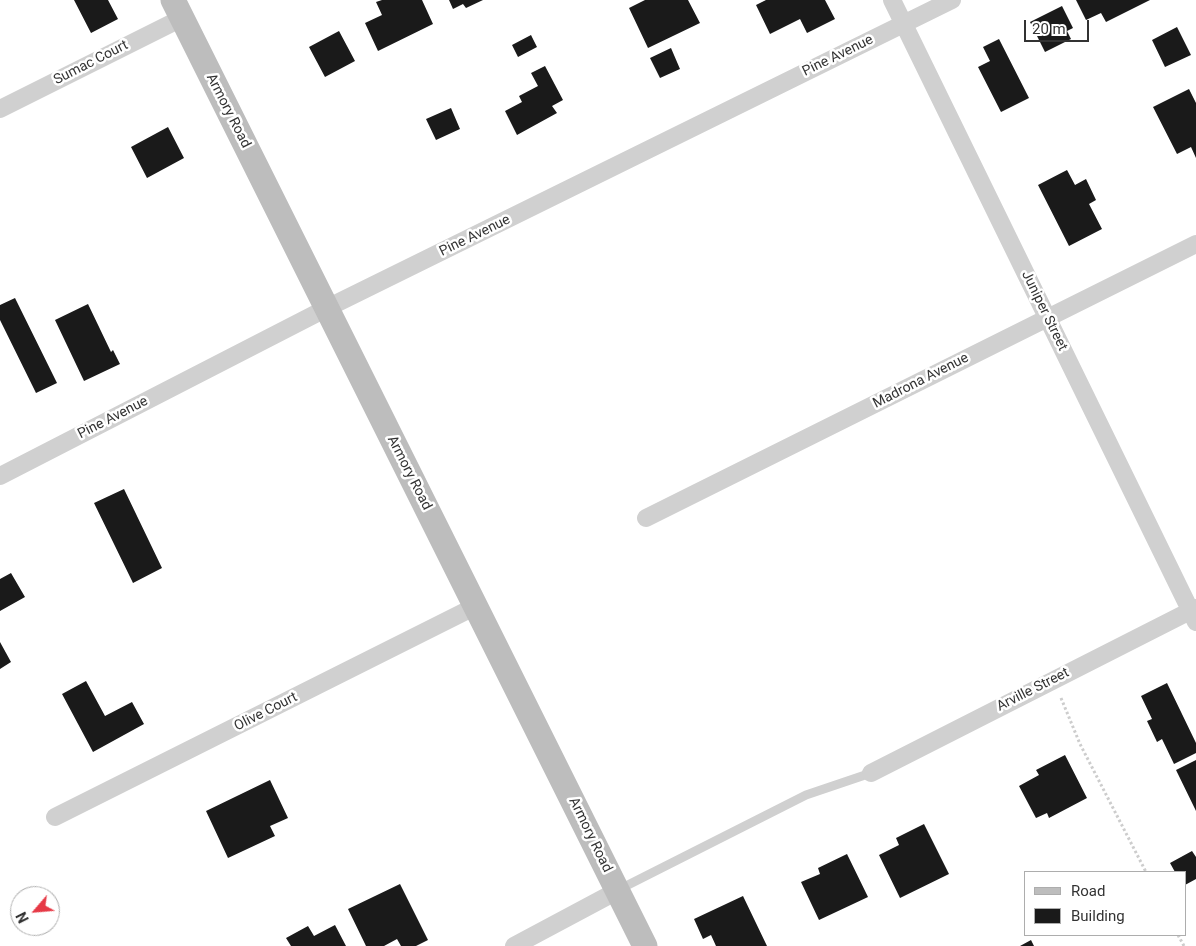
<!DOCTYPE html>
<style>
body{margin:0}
#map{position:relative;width:1196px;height:946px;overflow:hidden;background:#fff;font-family:Roboto,sans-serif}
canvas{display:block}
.legend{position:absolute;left:1024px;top:871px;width:162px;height:65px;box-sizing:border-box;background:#fff;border:1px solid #adadad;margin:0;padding:6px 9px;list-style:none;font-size:15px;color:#333}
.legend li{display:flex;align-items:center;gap:10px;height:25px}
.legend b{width:25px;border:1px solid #adadad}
.north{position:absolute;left:10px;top:886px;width:50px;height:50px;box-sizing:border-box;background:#fff;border:1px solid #adadad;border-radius:50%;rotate:243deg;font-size:14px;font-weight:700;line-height:20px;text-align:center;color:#333}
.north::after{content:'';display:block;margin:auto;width:18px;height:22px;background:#e63946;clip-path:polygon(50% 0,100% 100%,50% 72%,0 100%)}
.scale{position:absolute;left:1024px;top:20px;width:65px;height:22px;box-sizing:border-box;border:2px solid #333;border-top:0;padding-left:6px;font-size:15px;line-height:18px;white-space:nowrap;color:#333;-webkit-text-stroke:4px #fff;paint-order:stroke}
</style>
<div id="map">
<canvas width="1196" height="946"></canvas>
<ul class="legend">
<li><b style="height:6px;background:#bdbdbd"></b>Road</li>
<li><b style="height:14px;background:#1a1a1a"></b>Building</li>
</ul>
<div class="north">N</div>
<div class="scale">20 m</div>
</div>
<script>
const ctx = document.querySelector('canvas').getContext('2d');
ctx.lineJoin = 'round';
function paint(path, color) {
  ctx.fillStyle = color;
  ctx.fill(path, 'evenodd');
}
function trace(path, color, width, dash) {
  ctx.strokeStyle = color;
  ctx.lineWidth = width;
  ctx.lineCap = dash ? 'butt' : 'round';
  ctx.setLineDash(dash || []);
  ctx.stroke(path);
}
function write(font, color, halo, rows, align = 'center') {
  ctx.font = font + ' Roboto,sans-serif';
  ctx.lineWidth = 5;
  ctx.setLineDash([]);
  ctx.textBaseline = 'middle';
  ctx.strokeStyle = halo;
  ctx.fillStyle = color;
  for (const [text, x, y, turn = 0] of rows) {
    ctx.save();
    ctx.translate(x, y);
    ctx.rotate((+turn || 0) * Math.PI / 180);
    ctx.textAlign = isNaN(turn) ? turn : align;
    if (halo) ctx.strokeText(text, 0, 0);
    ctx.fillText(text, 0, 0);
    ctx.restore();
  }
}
const building = new Path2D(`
 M74 0H108L118 19 91 33Z
 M382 0H422L433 24 378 51 365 23 382 15 376 2Z
 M449 0H483L466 8 463 4 453 9Z
 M645 0H688L700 23 648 48 629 8Z
 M766 0H825L835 19 807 33 800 19 770 34 756 5Z
 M1076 0H1150L1106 22 1101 13 1086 20Z
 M1062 6 1073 28 1067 31 1071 39 1045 52 1030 22Z
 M1177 27 1191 55 1165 67 1152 40Z
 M339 31 355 61 325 77 309 47Z
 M531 35 537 47 518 57 512 45Z
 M999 39 1029 98 1001 112 978 67 990 61 983 47Z
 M671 48 680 69 660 78 650 58Z
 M545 66 563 100 552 106 557 113 517 135 505 111 522 102 519 96 538 86 531 73Z
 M1189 89 1196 103V158L1191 147 1177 154 1153 107Z
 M451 108 460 129 436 140 426 119Z
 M168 127 184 158 147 178 131 147Z
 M1067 170 1075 185 1086 179 1096 200 1089 204 1102 229 1069 246 1038 185Z
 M15 298 57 383 36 393 0 320V305Z
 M88 304 111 352 113 350 120 364 84 381 55 320Z
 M124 489 162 568 133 583 94 503Z
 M11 573 25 597 0 611V579Z
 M0 642 11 662 0 669Z
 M86 681 105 716 132 702 144 724 93 752 62 694Z
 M1167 683 1196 743V753L1174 764 1162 739 1157 742 1147 721 1152 719 1141 696Z
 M1065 755 1087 798 1049 818 1047 813 1036 818 1019 786 1039 775 1036 770Z
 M1196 760V811L1176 770Z
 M270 780 288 818 270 826 275 836 228 858 206 811Z
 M924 824 949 874 900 898 879 855 899 845 896 838Z
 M1192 851 1196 857V879L1185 885V872H1175L1170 863Z
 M847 854 868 897 819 920 801 882 820 874 818 868Z
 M400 884 428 940 416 946H401L397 939 384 946H366L348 909Z
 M743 896 767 946H716L711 935 703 939 694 919Z
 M335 925 346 946H291L286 938 308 926 314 936Z
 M1031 940 1034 946H1020Z`);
const path = new Path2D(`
 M1061 698 1080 744 1146 872
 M1178 935 1184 946`);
const lane = new Path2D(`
 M620 889 806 795 871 773`);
const street = new Path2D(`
 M892 0 1196 622
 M0 109 182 18
 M0 476 327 308 952 0
 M646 518 1196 244
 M871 773 1196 608
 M55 817 476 606
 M514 946 617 891`);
const secondary = new Path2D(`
 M173 0 645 946`);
const streetNames = [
 ["Pine Avenue",838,56,-26],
 ["Sumac Court",91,63,-27],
 ["Armory Road",228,111,63],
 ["Pine Avenue",475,236,-26],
 ["Juniper Street",1044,311,64],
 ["Madrona Avenue",921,381,-27],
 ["Pine Avenue",113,418,-27],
 ["Armory Road",409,473,63],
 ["Arville Street",1033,690,-27],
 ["Olive Court",266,712,-27],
 ["Armory Road",590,835,64]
];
paint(building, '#1a1a1a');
trace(path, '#cdcdcd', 3, [2.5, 2.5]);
trace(lane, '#d0d0d0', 9);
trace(street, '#d0d0d0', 18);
trace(secondary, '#bdbdbd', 25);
write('14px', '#333', '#fff', streetNames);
</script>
